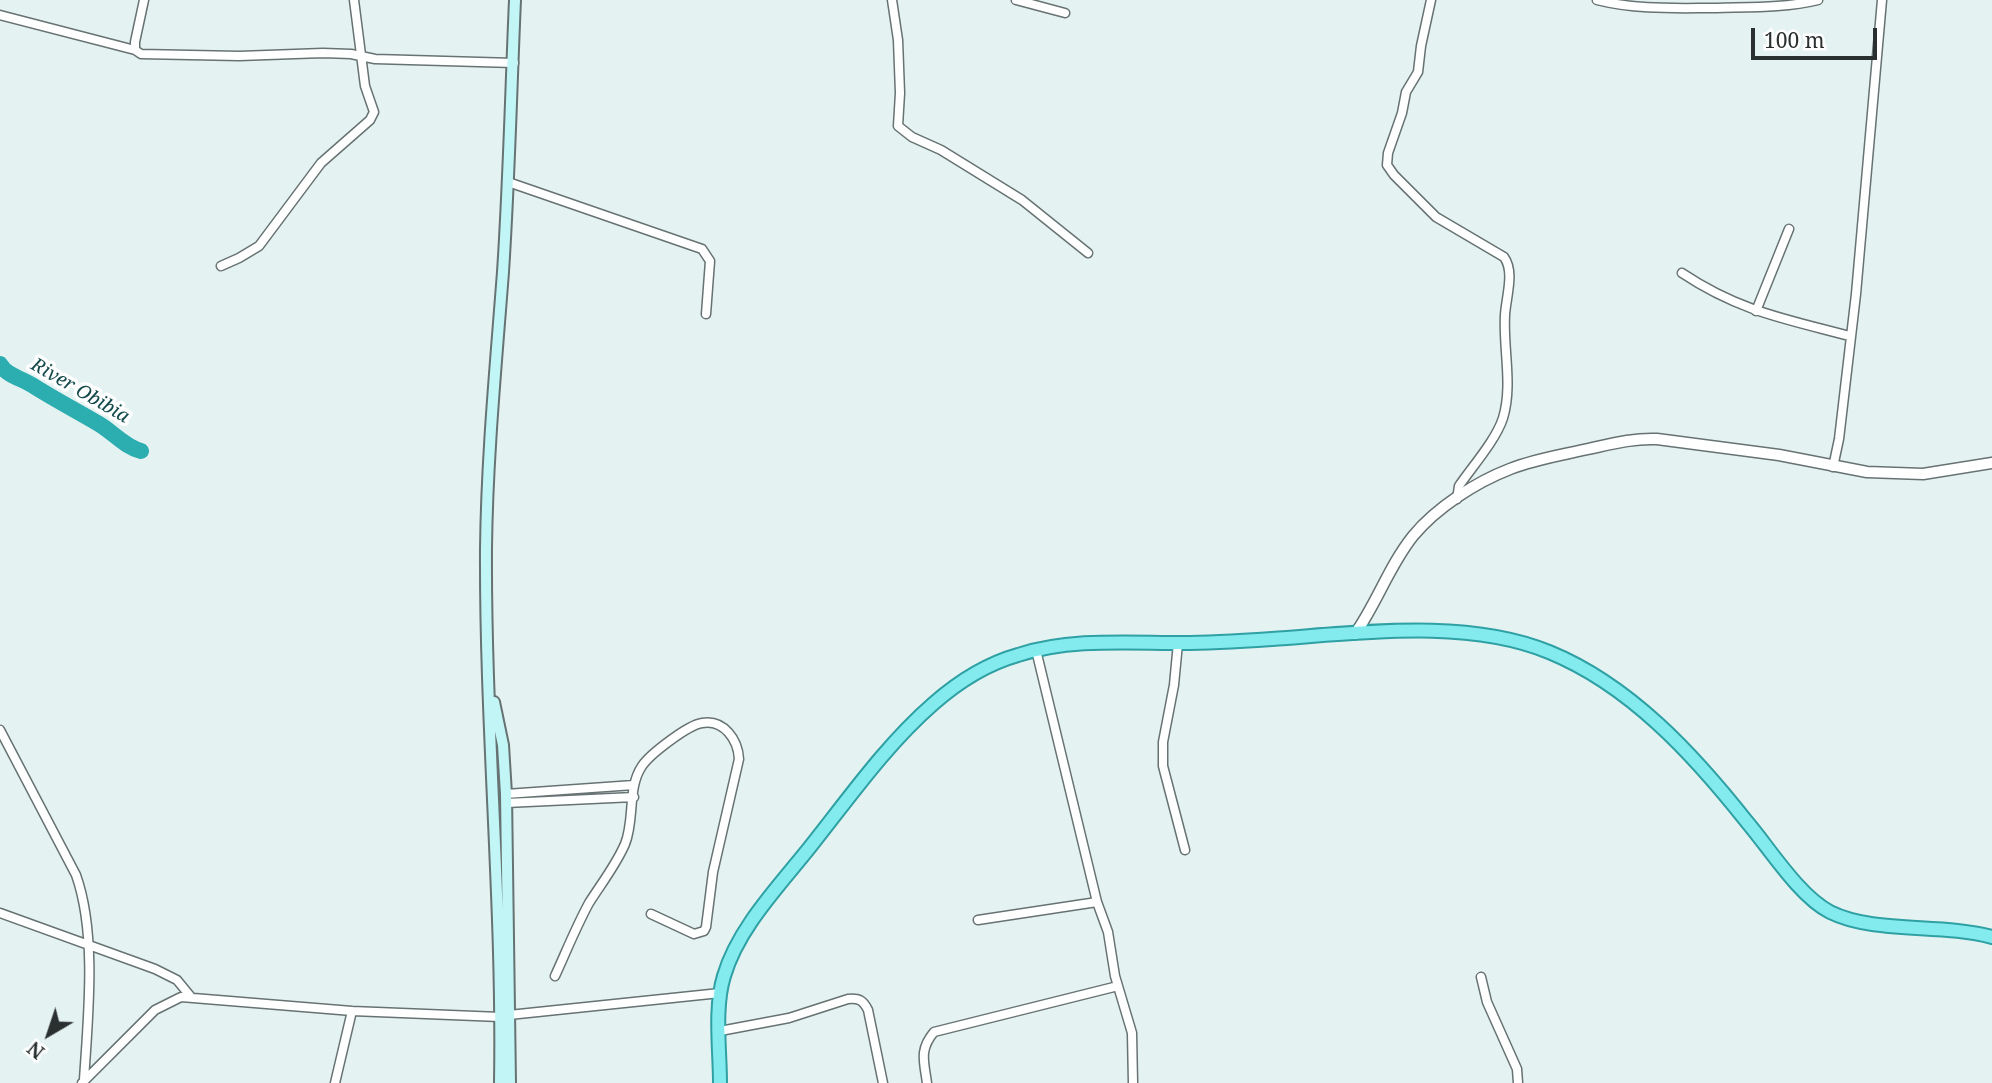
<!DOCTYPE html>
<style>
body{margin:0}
#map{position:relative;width:1992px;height:1083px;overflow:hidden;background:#e5f2f2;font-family:"Noto Serif",serif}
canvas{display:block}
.north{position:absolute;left:14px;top:999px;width:70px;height:70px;-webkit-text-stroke:5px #fff;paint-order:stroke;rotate:219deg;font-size:19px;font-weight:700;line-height:28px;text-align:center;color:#2a2f2f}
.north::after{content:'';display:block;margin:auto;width:24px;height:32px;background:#2a2f2f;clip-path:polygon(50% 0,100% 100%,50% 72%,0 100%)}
.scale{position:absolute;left:1751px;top:28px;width:126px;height:32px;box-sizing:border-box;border:4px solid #2a2f2f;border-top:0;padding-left:9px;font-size:21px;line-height:24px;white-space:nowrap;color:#2a2f2f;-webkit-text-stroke:5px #fff;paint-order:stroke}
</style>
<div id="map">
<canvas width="1992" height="1083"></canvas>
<div class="north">N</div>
<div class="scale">100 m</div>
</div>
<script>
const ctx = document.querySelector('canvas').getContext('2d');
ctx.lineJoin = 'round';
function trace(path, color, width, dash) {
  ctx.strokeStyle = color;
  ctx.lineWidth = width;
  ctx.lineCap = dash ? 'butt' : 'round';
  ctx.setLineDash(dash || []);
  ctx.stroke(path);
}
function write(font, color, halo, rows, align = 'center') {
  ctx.font = font + ' "Noto Serif",serif';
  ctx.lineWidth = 7;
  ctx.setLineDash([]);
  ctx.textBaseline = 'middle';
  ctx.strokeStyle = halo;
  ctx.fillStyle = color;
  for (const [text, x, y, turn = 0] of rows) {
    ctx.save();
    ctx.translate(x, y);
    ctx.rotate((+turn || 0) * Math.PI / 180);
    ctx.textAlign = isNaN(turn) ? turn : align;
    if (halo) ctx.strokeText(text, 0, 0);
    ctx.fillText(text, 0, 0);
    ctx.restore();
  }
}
const river = new Path2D(`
 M0 364C7 376 21 378 32 385 54 399 77 411 99 424 114 433 125 447 141 451`);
const minor = new Path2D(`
 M144 0 135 42V50L141 54 239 56 323 53 351 54 375 59 514 63
 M892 0 898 40 900 93 898 126 912 137 941 150 1022 200 1088 253
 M1016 0 1065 13
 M1431 0 1421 46 1418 72 1406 92 1402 113 1388 153 1387 165 1394 175 1436 217 1504 257C1515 272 1506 297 1505 315 1503 349 1513 385 1503 418 1496 440 1472 467 1459 486L1457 499
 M1597 0C1637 10 1675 8 1716 8 1749 7 1786 8 1818 0
 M0 15 135 50
 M508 182 702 249 710 261 706 314
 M221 266 239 258 259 246 321 163 370 120 374 112 365 86 354 0
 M1682 273C1739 311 1785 319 1850 336
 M1756 311 1789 229
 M1833 467 1839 439 1856 294 1882 0
 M1178 643 1174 685 1163 742V766L1185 850
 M1036 650 1097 902 1108 932 1115 976 1132 1033 1133 1083
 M0 730 76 875C97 934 88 1017 84 1080
 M506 794 634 785
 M506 803 634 797
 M0 913 155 969 177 980 191 997
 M978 920 1097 902
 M555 976C566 952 576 927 589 903 601 884 616 865 625 844 635 820 627 788 642 766 650 754 688 725 702 723 724 719 738 740 739 759L713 872 706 927 704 931 694 934 651 914
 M1481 977 1487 1002 1517 1069 1518 1083
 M509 1015 720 993
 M720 1031 789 1018 848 999C859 998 863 1000 868 1010L883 1083
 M82 1083 155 1010 181 997 352 1011 500 1017
 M335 1083 352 1011
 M927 1083C924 1061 919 1050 934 1032L1118 986`);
const tertiary = new Path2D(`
 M1355 634C1377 603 1389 566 1413 536 1436 508 1476 482 1510 469 1535 459 1562 455 1588 449 1611 444 1633 438 1657 439L1779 455 1867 472 1923 474 1992 463`);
const secondary = new Path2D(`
 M494 702 503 745 506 794 510 1083
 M500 1083C503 905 485 727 486 549 487 457 496 364 503 272 509 181 511 91 515 0`);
const primary = new Path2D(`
 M720 1083C720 1050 714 1008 724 976 738 928 779 886 810 847 849 798 886 745 933 704 958 682 986 664 1018 655 1070 638 1128 643 1182 643 1212 643 1242 641 1272 639 1359 633 1467 618 1549 652 1630 685 1694 755 1747 822 1770 849 1799 896 1830 912 1874 934 1942 923 1992 937`);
const waterNames = [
 ["River Obibia",80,391,30]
];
trace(river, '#2cadb0', 16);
trace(minor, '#677272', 11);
trace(tertiary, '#677272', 13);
trace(secondary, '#677272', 14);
trace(primary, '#2fa0a3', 16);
trace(minor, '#fff', 8);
trace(tertiary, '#fff', 10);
trace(secondary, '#c1f5f6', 10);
trace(primary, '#83ebee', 12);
write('italic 19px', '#144a4b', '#fff', waterNames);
</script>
